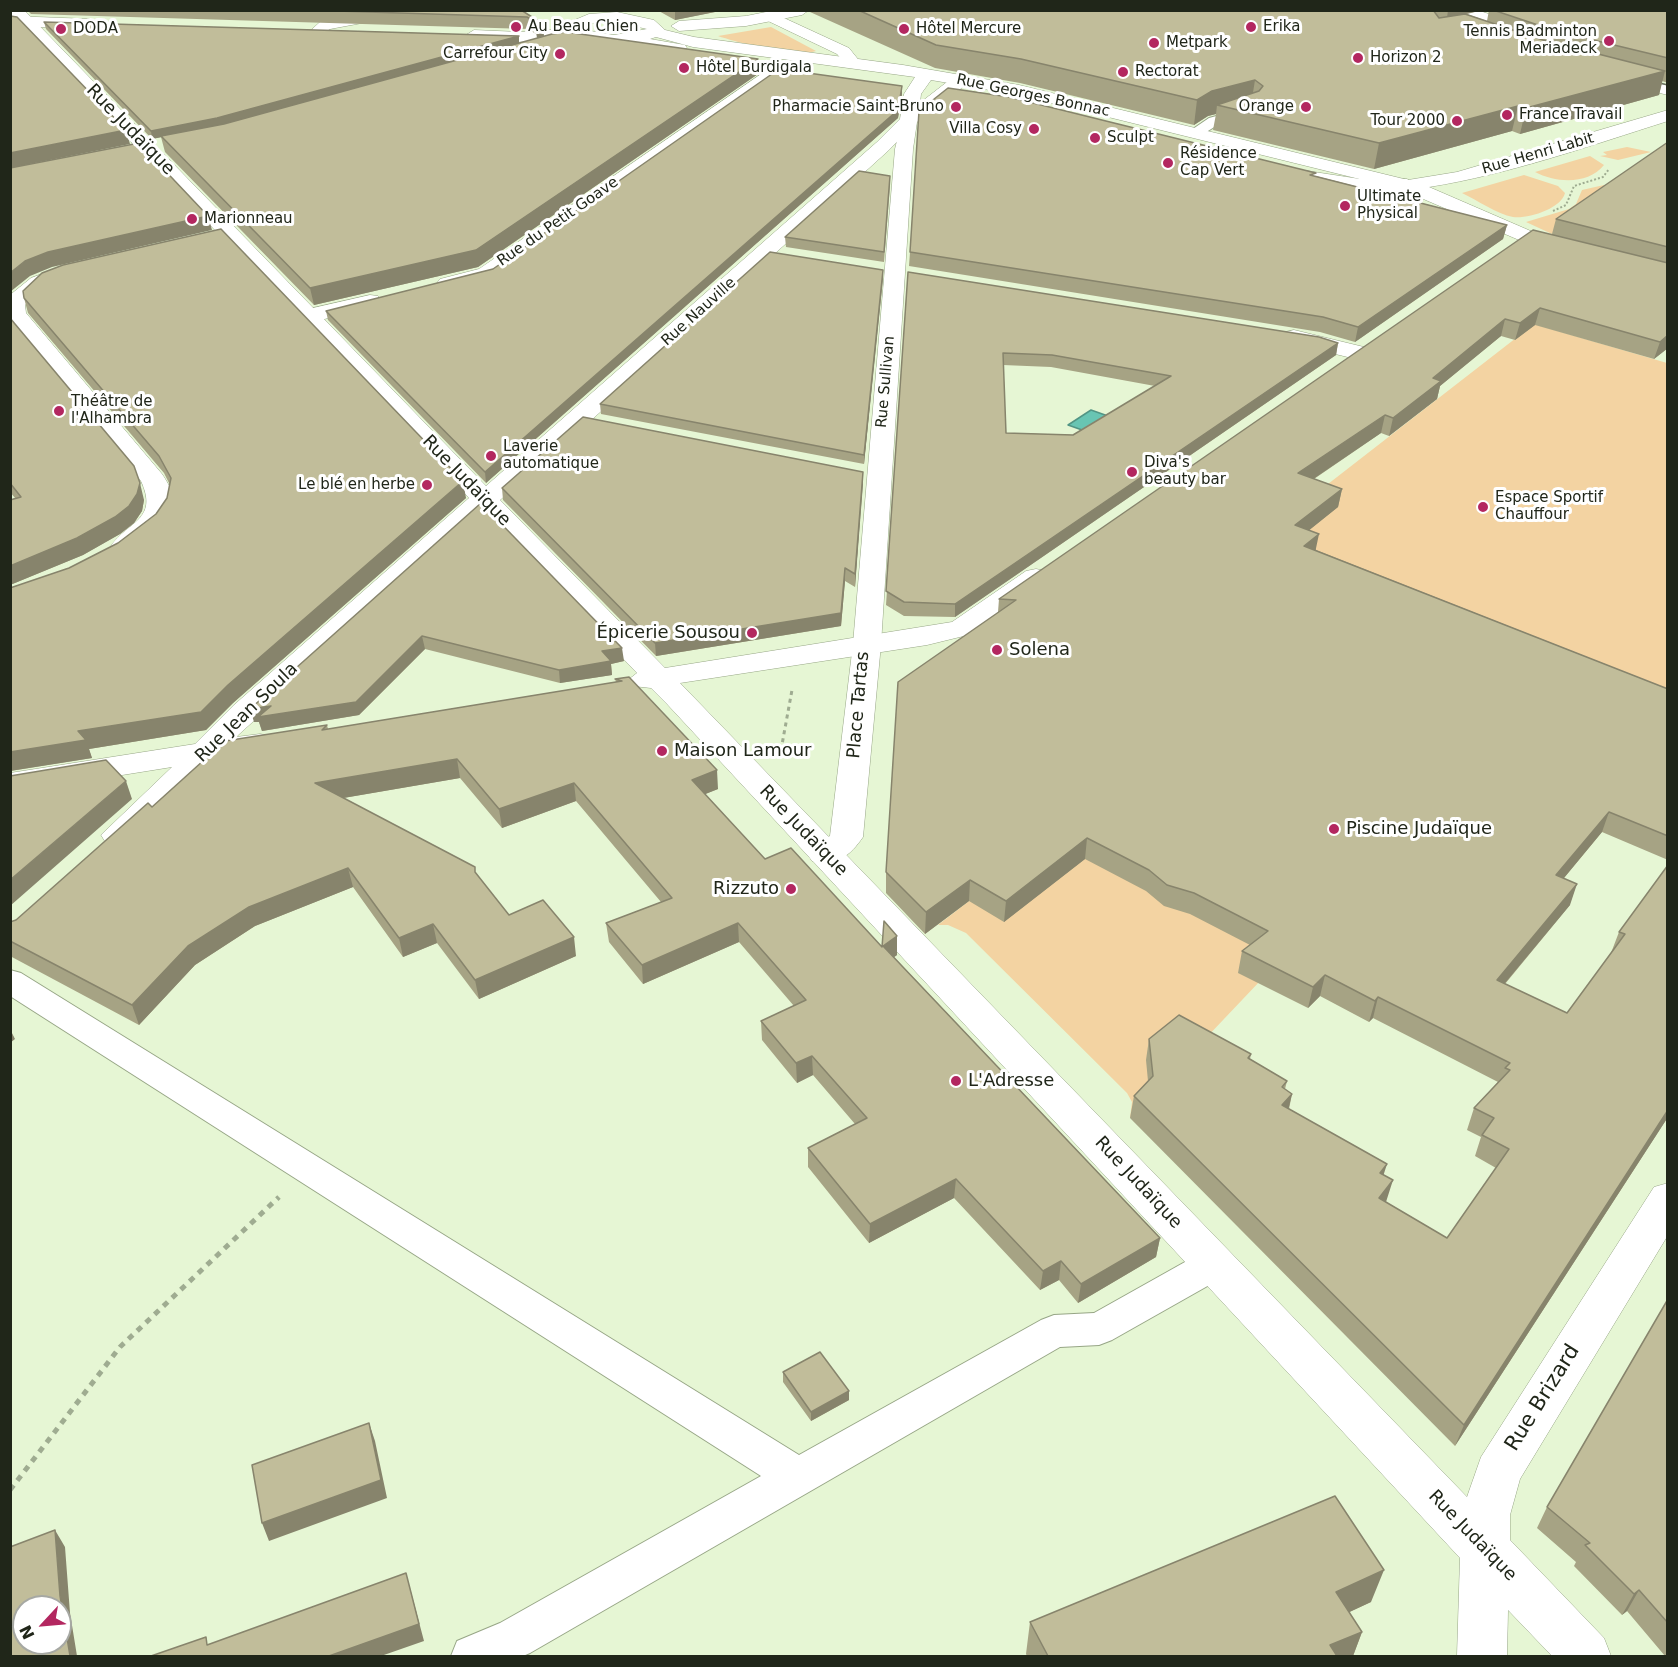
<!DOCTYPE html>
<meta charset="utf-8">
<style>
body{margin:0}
#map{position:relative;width:1678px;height:1667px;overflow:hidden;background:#e6f6d4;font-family:"DejaVu Sans",sans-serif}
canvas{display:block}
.frame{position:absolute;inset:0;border:12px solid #202619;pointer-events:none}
.north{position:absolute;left:12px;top:1595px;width:60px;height:60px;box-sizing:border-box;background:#fff;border:2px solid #a6a8a3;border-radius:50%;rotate:244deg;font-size:16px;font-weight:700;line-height:24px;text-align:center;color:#202619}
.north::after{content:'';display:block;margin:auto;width:21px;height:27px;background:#b32760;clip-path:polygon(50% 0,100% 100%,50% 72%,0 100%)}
</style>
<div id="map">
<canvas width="1678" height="1667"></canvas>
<div class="frame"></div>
<div class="north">N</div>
</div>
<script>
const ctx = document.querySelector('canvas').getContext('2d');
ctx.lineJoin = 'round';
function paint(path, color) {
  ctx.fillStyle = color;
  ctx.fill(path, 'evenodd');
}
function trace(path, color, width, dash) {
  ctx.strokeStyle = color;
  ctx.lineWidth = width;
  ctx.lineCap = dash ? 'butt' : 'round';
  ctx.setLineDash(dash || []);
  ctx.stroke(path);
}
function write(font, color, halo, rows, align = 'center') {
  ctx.font = font + ' "DejaVu Sans",sans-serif';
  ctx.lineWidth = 6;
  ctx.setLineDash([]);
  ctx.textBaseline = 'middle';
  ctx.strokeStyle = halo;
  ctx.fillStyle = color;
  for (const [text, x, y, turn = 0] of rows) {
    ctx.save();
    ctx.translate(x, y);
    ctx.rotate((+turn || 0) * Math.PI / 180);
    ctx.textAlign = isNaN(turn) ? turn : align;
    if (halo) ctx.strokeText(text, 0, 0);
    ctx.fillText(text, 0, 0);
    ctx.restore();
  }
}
const green = new Path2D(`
 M771 27 816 51C796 58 739 43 718 36Z
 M1627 147 1651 152 1618 160 1600 156 1607 155 1603 152Z
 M1590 156 1604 165C1588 185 1556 183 1535 172Z
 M1524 175 1558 186 1565 193C1561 209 1528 219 1513 217 1497 214 1477 200 1462 193Z
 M1604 185 1617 187 1552 234 1526 222 1569 209 1576 204 1582 190Z
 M1534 324 1667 363 1668 751 1280 960 1130 1118 1132 1102 1127 1093 966 933 948 925H938L969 901 1310 498Z`);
const water = new Path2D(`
 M1091 410 1108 416 1085 431 1068 425Z`);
const pathFar3 = new Path2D(`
 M1553 211 1566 205 1574 186 1603 177 1609 169`);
const pathFar2 = new Path2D(`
 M781 750 792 690`);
const pathFar1 = new Path2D(`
 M781 751V749`);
const path = new Path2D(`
 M10 1490 120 1347 279 1197`);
const lane = new Path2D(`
 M1250 107 1257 111 1255 114 1219 124 1200 136H1190L1187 133 1209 118Z
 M10 970 21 973 799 1455 1041 1320 1054 1315 1094 1313 1201 1253 1214 1249 1227 1253 1232 1264 1227 1275 1112 1340 1099 1345 1060 1347 530 1653 523 1656H451L457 1641 500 1623 761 1476 10 996Z`);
const street = new Path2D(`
 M378 10H412L405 15 330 29 318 36 310 31 320 22Z
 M771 12 849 48 861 63 859 66H847L837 54 766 20 763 17Z
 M10 16 90 19 98 24 90 29 10 26Z
 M574 28 579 30 582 33 579 36C562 41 477 47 466 35L474 30 520 32Z
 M780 61 788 66 786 69 493 277 447 289 440 287 437 283 440 279 479 269Z
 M962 74 968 75 970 79 968 83 917 122 913 149 881 644 863 837C850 856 836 867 812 861L807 853 812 845 830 836 853 644 895 149 903 116 956 75Z
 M1301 170 1360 179H1407L1416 185C1406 201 1314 185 1294 180L1292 176Z
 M61 267 68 269 71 273 68 277 45 286 25 305 26 313 162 474C166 480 171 488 173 495 177 522 140 558 115 552L111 546C128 521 159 520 141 481L10 322V295L31 278Z
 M370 295 378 296 381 301 378 306 308 323 300 321 297 316 300 311Z
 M1294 330 1368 348 1371 353 1368 358 1360 360 1286 342 1283 337 1286 332Z`);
const secondary = new Path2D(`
 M10 10H24L486 486 877 142 900 119 904 94 915 77 693 47 656 37 650 39 685 45 687 48 679 53 589 41 565 33 562 30 565 24 589 14 617 12 654 20 665 30 694 37 903 65 1019 85 1408 180 1457 172 1668 110V121C1589 146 1510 174 1429 187L1533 232 1574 243 1577 247 1574 251 1567 253 1519 240 1400 189 1019 95 931 80 921 94 918 120 889 150 587 424 500 500 665 668 952 622 1026 571 1036 569 1046 571 1050 577 1046 583 972 634 927 645 680 683 1467 1497 1481 1457 1654 1187 1668 1183V1235L1520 1479 1510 1515V1540L1604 1638 1611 1656H1552L1508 1610 1507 1656H1457L1460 1558 667 704 651 688 633 686 628 680 637 673 483 513 236 737 260 734 271 736 276 743 271 750 215 760 130 843 118 846 106 843 101 835 172 767 10 793V773L195 744 234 705 469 498 10 14ZM617 22 647 29 614 35 579 29 592 23Z
 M776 10H809L802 15 746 26 679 31 671 26 679 21 746 16Z
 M1453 10H1477L1536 30 1539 33 1531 38 1526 36Z
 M1617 73 1668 85V95L1611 81 1609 78 1611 75Z`);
const tram = new Path2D(`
 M1645 80 1668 85`);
const wall = new Path2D(`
 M27 10H521L543 24 536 34 528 29 31 14Z
 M657 10H725L675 20Z
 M810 10H1483L1467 14 1487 21 1489 10H1668V83L1662 81 1659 95 1520 134 1512 131 1374 169 1213 130 1216 114 1208 116 1194 125 1020 83 935 68 810 12Z
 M44 22 519 36V43L758 74 478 267 314 305 165 152 161 137 152 139 46 29Z
 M902 94 898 118 486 483 328 320 326 311 493 269Z
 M1668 142V348L1654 359 1535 325 1515 340 1501 336 1440 386 1437 399 1389 436 1381 433 1314 479 1342 489 1338 507 1309 530 1316 550 1668 689V860L1602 832 1564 878 1570 905 1505 984 1567 1013 1611 953 1619 932 1668 865V1117L1455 1446 1130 1118 1134 1096 1148 1081 1146 1060 1149 1039 1251 1054 1250 1059 1287 1081 1285 1089 1292 1094 1289 1109 1383 1175 1386 1202 1447 1238 1496 1168 1475 1156 1481 1137 1467 1130 1474 1108 1498 1082 1373 1018 1369 1022 1320 996 1308 1008 1238 973 1242 951 1250 945 1190 914 1164 906 1146 891 1085 859 1004 922 969 901 925 934 886 893V872L998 612 999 599 1552 234 1556 219Z
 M1316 176 1507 225 1503 239 1355 342 1320 332 909 266 910 252Z
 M890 185 884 262 786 247 785 237Z
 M883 270 864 464 601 414 600 404Z
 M908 272 1338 343 1336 355 955 617 904 616 886 605ZM1003 365 1051 367 1155 386 1073 435 1006 433Z
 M24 298 466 498 233 703 206 730 89 749 92 758 10 771V588L69 568 118 543 156 514 167 498 170 485 164 473 28 313Z
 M10 318 144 500 142 511 134 523 120 534 83 555 10 585V500L15 498 10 492Z
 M863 472 855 587 845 581 841 626 656 656 503 500 502 488Z
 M481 503 624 661 611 664 612 675 560 683 425 649 359 715 262 731 259 722H254Z
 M629 677 718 789 705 794 765 859 882 947 897 936V955L894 957 1160 1238 1156 1257 1078 1303 1059 1280 1040 1290 954 1198 869 1243 808 1167V1148L855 1124 813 1075 797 1083 762 1040 761 1021 794 1006 739 942 643 984 609 942 606 923 661 902 576 801 502 828 460 778 343 798 476 873 509 915 576 956 479 999 437 943 403 957 353 887 255 926 195 965 139 1025 10 956V922L16 920 152 807 327 725 328 729 616 682 615 679Z
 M1668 1299V1656H1665L1627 1611 1622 1615 1574 1566 1576 1562 1537 1528 1547 1507Z
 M783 1372 849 1391V1400L811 1421 783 1382Z
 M1371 1602 1349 1612 1362 1632 1353 1656H1027L1026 1654 1030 1622Z`);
const shadedWall = new Path2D(`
 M675 10H725L675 20Z
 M1448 10H1483L1447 18Z
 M543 24 544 36 537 38 535 26Z
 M519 36V43L218 126 152 139 151 131Z
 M758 59V74L478 267 314 305 310 288Z
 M1665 71 1659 95 1520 134 1526 108Z
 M1255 80 1251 105H1217L1216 114 1208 116 1194 125 1197 100 1212 91Z
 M902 86V94L898 118 486 483 485 472Z
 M1518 106 1512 131 1374 169 1379 143Z
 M126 130 130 144 10 168V153Z
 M208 216 212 230 52 267 30 276 10 292V273L25 261 48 252Z
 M1507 225 1503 239 1355 342 1358 327Z
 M883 270V279L864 464V455Z
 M1540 308 1535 325 1515 340 1520 323Z
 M1505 319 1501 336 1440 386 1437 399 1389 436 1393 418 1433 378Z
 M1668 335V348L1654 359 1660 342Z
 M1338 343 1336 355 955 617V604Z
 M1385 415 1381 433 1294 492 1298 473Z
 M863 472V484L855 587V574Z
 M463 481 466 498 233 703 206 730 89 749 92 758 10 771V752L228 685Z
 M140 483 144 500 142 511 134 523 120 534 83 555 10 585V566Z
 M1342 489 1338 507 1292 544 1295 525Z
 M1319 534 1315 553 1304 546Z
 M845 568V581L841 626 656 656 655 643Z
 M422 636 425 649 359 715 262 731 259 722H254L250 709Z
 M622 648 624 661 611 664 612 675 560 683 559 670 602 651Z
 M457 759 460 778 320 802 315 783Z
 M717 770 718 789 693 799 692 780Z
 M126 781 132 799 10 906V880Z
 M574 783 576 801 502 828 499 809Z
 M1609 812 1602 832 1549 896 1556 875Z
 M1087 838 1085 859 1004 922 1006 901Z
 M348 868 353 887 255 926 195 965 139 1025 132 1005 188 946 249 907Z
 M970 880 969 901 925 934 926 912Z
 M1577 884 1570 905 1490 1001 1497 980Z
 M738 923 739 942 643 984 642 965Z
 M433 924 437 943 403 957 399 938Z
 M897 936V955L883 965V946Z
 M574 937 576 956 479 999 475 980Z
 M1325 975 1320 996 1308 1008 1313 987Z
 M1378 997 1373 1018 1369 1022 1375 1001Z
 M10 1029 15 1039 10 1043Z
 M812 1056 813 1075 797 1083 796 1063Z
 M1292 1094 1287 1115 1282 1105Z
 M1668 1110V1117L1455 1446 1464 1425Z
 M1387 1164 1380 1186V1173Z
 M956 1179 954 1198 869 1243 870 1224Z
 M1393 1180 1386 1202 1379 1198Z
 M1160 1238 1156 1257 1078 1303 1081 1284Z
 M1061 1261 1059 1280 1040 1290 1043 1271Z
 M849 1391V1400L811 1421V1412Z
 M369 1423 375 1441 387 1498 269 1541 262 1523Z
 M55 1530 65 1547 70 1613 77 1656H70L60 1596Z
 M1384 1570 1371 1602 1324 1624 1336 1592Z
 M406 1573 424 1641 381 1656H329Z
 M1639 1590 1627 1611 1622 1615 1634 1594Z
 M1362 1632 1353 1656H1326L1330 1645Z`);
const building = new Path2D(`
 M305 10H521L543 24 535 26 536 22 527 17Z
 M858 10H1433L1439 18 1465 14 1543 40 1665 71 1526 108 1518 106 1379 143 1217 105 1259 91 1263 86 1255 80 1212 91 1197 100 1021 59 936 45Z
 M1493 10H1668V58L1556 31Z
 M10 16 17 17 126 130 10 153Z
 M44 22 519 36 217 118 151 131Z
 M566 32 758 59 476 250 310 288 161 136 224 124 552 34Z
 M779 69 902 86 898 110 485 472 326 311 493 269Z
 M948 88 1009 97 1316 173 1310 175 1507 225 1358 327 1323 317 910 252 919 111Z
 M1668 142V247L1556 219Z
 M139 143 208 216 48 252 25 261 10 273V168Z
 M859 171 890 176 884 252 785 237Z
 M221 229 463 481 228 685 201 712 78 731 86 740 10 752V588L69 568 118 543 156 514 167 498 171 478 159 456 24 298 23 291 42 273 63 265Z
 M1533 230 1668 263V335L1660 342 1540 308 1520 323 1505 319 1433 378 1441 381 1393 418 1385 415 1298 473 1342 489 1295 525 1319 534 1304 546 1668 689V836L1609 812 1556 875 1577 884 1497 980 1567 1013 1625 934 1619 932 1668 865V1110L1464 1425 1134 1096 1153 1076 1149 1039 1179 1015 1251 1054 1248 1058 1287 1081 1282 1087 1292 1094 1282 1105 1387 1164 1380 1173 1393 1180 1379 1198 1447 1238 1509 1149 1482 1135 1494 1118 1474 1108 1510 1070 1505 1068 1510 1063 1378 997 1375 1001 1325 975 1313 987 1242 951 1268 931 1194 893 1167 885 1149 870 1087 838 1006 901 970 880 926 912 886 872 898 682 1016 600 999 599Z
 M770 252 883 270 864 455 600 404Z
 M908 272 1319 337 1338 343 955 604 904 602 886 591ZM1003 353 1052 355 1171 376 1073 435 1006 433Z
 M10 318 134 466 140 483 137 494 129 506 115 517 77 538 10 566V500L21 497 10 483Z
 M583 417 863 472 855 574 845 568 841 613 655 643 502 488Z
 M481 503 622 648 602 651 611 661 559 670 422 636 356 702 258 717 271 706 250 709Z
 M629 677 717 770 692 780 765 859 791 848 882 947 884 921 897 936 883 946 1160 1238 1081 1284 1061 1261 1043 1271 956 1179 870 1224 808 1148 867 1118 812 1056 796 1063 761 1021 806 1000 738 923 642 965 606 923 672 898 574 783 499 809 457 759 315 783 475 867V872L509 915 543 900 574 937 475 980 433 924 399 938 348 868 249 907 188 946 132 1005 10 941V922L16 920 148 803 152 807 225 741 327 725 322 730 622 681 615 679Z
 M106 760 126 781 10 880V776Z
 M1668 1299V1623L1639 1590 1634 1594 1585 1545 1590 1543 1547 1507Z
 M820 1352 849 1391 811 1412 783 1372Z
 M369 1423 381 1480 262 1523 252 1465Z
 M1335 1496 1384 1570 1336 1592 1362 1632 1330 1645 1337 1656H1048L1030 1622Z
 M55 1530 60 1596 70 1656H10V1547ZM24 1607H60V1643H24Z
 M406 1573 419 1624 329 1656H151L206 1637 207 1645Z`);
const markers = [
 [516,27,6,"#b32760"],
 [1251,27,6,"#b32760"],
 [61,29,6,"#b32760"],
 [904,29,6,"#b32760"],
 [1609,41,6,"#b32760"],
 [1154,43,6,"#b32760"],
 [560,54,6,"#b32760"],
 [1358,58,6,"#b32760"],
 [684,68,6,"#b32760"],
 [1123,72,6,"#b32760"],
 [956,107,6,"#b32760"],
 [1306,107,6,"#b32760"],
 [1507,115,6,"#b32760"],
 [1457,121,6,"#b32760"],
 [1034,129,6,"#b32760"],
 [1095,138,6,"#b32760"],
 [1168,163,6,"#b32760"],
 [1345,206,6,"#b32760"],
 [192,219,6,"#b32760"],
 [59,411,6,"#b32760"],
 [491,456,6,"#b32760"],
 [1132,472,6,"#b32760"],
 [427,485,6,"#b32760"],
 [1483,507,6,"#b32760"],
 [752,633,6,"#b32760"],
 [997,650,6,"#b32760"],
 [662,751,6,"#b32760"],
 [1334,829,6,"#b32760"],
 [791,889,6,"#b32760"],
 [956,1081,6,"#b32760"]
];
const farPoinames = [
 ["Au Beau Chien",528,27],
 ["Erika",1263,27],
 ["DODA",73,29],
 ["Hôtel Mercure",916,29],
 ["Tennis Badminton",1597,32,"right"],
 ["Meriadeck",1597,49,"right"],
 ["Metpark",1166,43],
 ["Carrefour City",548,54,"right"],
 ["Horizon 2",1370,58],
 ["Hôtel Burdigala",696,68],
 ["Rectorat",1135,72],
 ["Pharmacie Saint-Bruno",944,107,"right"],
 ["Orange",1294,107,"right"],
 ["France Travail",1519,115],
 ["Tour 2000",1445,121,"right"],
 ["Villa Cosy",1022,129,"right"],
 ["Sculpt",1107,138],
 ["Résidence",1180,154],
 ["Cap Vert",1180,171],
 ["Ultimate",1357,197],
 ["Physical",1357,214],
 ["Marionneau",204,219],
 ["Théâtre de",71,402],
 ["l'Alhambra",71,419],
 ["Laverie",503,447],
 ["automatique",503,464],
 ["Diva's",1144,463],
 ["beauty bar",1144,480],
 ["Le blé en herbe",415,485,"right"],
 ["Espace Sportif",1495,498],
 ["Chauffour",1495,515]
];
const farStreetnames = [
 ["Rue Georges Bonnac",1033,96,12],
 ["Rue Henri Labit",1538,154,-16],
 ["Rue du Petit Goave",558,222,-35],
 ["Rue Nauville",699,312,-42],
 ["Rue Sullivan",886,382,-85]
];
const streetNames = [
 ["Rue Judaïque",130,130,46],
 ["Rue Judaïque",466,481,46],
 ["Place Tartas",859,705,-85],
 ["Rue Jean Soula",247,713,-44],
 ["Rue Judaïque",803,831,46],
 ["Rue Judaïque",1138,1183,47],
 ["Rue Judaïque",1472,1536,46]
];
const poiNames = [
 ["Épicerie Sousou",740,633,"right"],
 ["Solena",1009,650],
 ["Maison Lamour",674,751],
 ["Piscine Judaïque",1346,829],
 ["Rizzuto",779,889,"right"],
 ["L'Adresse",968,1081]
];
const nearStreetnames = [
 ["Rue Brizard",1543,1398,-58]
];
paint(green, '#f3d3a2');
paint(water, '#68c5b3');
trace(water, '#529585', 1.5);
trace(lane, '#97a686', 2);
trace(street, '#97a686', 1);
trace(secondary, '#97a686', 1);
trace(pathFar3, '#9fac91', 2, [2, 2]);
trace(pathFar2, '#9fac91', 3, [4, 4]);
trace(pathFar1, '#9fac91', 4, [4.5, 4.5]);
trace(path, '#9fac91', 5, [6, 6]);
paint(lane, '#fff');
paint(street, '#fff');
paint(secondary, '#fff');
trace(tram, '#69725e', 1.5);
paint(wall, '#a6a384');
paint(shadedWall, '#87846c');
paint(building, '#c1bd9a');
trace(building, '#87846c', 1.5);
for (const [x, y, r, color] of markers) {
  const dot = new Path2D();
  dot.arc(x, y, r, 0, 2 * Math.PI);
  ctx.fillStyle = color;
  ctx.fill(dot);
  trace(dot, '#fff', 2);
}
write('15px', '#202619', '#fff', farPoinames, 'left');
write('15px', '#202619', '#fff', farStreetnames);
write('18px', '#202619', '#fff', streetNames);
write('18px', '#202619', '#fff', poiNames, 'left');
write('21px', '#202619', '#fff', nearStreetnames);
</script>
